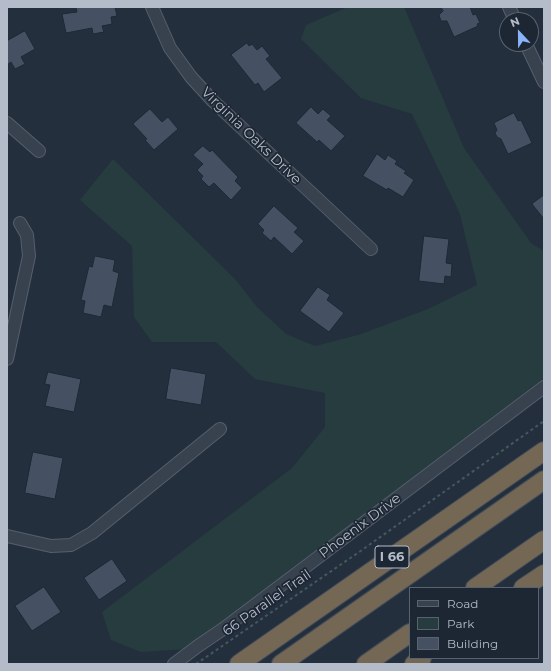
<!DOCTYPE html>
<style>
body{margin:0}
#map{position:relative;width:551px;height:671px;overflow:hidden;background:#242f3e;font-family:Montserrat,sans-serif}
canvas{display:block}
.frame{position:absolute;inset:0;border:8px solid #b4bcc9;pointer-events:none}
.legend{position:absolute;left:409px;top:587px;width:130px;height:72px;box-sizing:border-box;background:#1d2633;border:1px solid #59626f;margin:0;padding:5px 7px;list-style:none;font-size:12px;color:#b4bcc9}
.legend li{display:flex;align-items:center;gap:8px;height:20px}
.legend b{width:20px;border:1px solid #59626f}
.north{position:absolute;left:499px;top:12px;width:40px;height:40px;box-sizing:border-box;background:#1d2633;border:1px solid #59626f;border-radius:50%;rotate:338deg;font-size:11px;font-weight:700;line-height:16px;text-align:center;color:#b4bcc9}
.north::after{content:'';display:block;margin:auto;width:14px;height:18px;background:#8ab4f8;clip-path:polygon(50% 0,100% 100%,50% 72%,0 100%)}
</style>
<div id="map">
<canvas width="551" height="671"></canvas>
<div class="frame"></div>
<ul class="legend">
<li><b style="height:5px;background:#38414e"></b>Road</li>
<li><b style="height:11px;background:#263c3f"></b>Park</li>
<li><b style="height:11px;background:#455162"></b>Building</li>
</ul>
<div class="north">N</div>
</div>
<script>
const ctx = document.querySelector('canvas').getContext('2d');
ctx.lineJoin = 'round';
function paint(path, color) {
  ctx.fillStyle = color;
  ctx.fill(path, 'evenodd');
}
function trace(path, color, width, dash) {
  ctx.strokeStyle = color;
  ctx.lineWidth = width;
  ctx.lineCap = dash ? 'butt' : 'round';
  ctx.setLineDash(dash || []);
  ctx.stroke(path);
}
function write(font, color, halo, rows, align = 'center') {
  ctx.font = font + ' Montserrat,sans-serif';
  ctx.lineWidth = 3.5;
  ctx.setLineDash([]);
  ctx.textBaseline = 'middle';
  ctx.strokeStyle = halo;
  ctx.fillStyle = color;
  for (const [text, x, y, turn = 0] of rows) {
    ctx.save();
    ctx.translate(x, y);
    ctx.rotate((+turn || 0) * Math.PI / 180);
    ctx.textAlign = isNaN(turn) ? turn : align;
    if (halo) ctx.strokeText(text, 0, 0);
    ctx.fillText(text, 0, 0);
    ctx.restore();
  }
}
const green = new Path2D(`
 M348 7H404L464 148 531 243 544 251V378L187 649 141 652 111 640 102 612 292 468 325 427V393L255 379 216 342H152L134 317 132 246 80 200 113 159 235 279 257 307 286 334 315 346 358 335 428 309 477 285 460 214 412 114 361 98 301 39 306 25Z`);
const building = new Path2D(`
 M83 7H115L117 16 111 17 112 24 102 26 104 32 93 34 92 28 66 33 62 14 77 12 76 8Z
 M441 7H470L473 15 476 14 480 23 477 24 478 26 454 37 447 21H441L439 15 443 11Z
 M25 31 35 49 21 57 25 64 15 69 11 62 7 65V41Z
 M247 43 249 46 252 44 257 50 262 46 270 56 266 59 282 78 264 92 258 83 255 85 231 55Z
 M311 107 318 114 323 109 331 116 327 120 345 136 331 151 319 140 317 142 296 123Z
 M150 109 162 122 168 117 178 129 154 150 145 140 147 139 133 124Z
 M514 113 518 121 521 120 532 143 508 154 501 139 497 137 495 133 497 130 494 123Z
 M203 146 210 152 212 150 238 177 235 181 242 188 231 200 214 183 209 187 201 179 203 176 197 170 203 164 193 155Z
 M377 154 385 160 388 155 397 161 395 164 406 171 404 173 414 180 403 197 388 188 387 190 363 176Z
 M544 195V219L532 204Z
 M274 206 298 228 294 232 304 241 292 254 274 237 271 241 262 233 264 230 258 224Z
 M424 236 449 239 446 263 452 264 451 277 445 276 444 284 419 281Z
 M95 256 115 260 113 271 119 273 112 307 104 305 101 317 83 313 85 301 81 300 89 266 92 267Z
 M318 287 330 295 327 300 344 313 329 332 300 311Z
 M171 368 206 374 201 405 166 399Z
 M48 372 81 379 74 412 45 406 50 385 45 384Z
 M33 452 63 458 55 499 25 493Z
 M112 559 127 581 99 600 84 578Z
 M44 587 61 612 32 631 15 606Z`);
const path = new Path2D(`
 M196 664 362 550 544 421`);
const minor = new Path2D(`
 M152 7 170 48 191 77 213 101 371 249
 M509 7 515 20
 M526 44 544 82
 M7 123 39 151
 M7 359 29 256 27 235 20 223
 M7 536 51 546 71 545 92 533 220 429
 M174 664 198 646 223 629 544 387`);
const highway = new Path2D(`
 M475 588 544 540
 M523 588 544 574
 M239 664 544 451
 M281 664 544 480
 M366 664 410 633
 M414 664 422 658`);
const shields = [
 [392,557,34]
];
const shieldNames = [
 ["I 66",392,557]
];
const streetNames = [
 ["Virginia Oaks Drive",251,136,44],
 ["Phoenix Drive",360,526,-37],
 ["66 Parallel Trail",267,603,-35]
];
paint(green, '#263c3f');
paint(building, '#455162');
trace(building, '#1f2835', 1);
trace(minor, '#565f6c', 14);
trace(highway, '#434c59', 20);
trace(path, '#44595c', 2, [3, 3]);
trace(minor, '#38414e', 12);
trace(highway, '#746855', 18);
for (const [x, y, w] of shields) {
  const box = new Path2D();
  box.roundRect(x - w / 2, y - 11, w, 22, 3);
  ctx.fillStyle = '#1d2633';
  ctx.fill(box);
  trace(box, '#b4bcc9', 1);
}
write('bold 13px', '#b4bcc9', null, shieldNames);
write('14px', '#b4bcc9', '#1d2633', streetNames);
</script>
